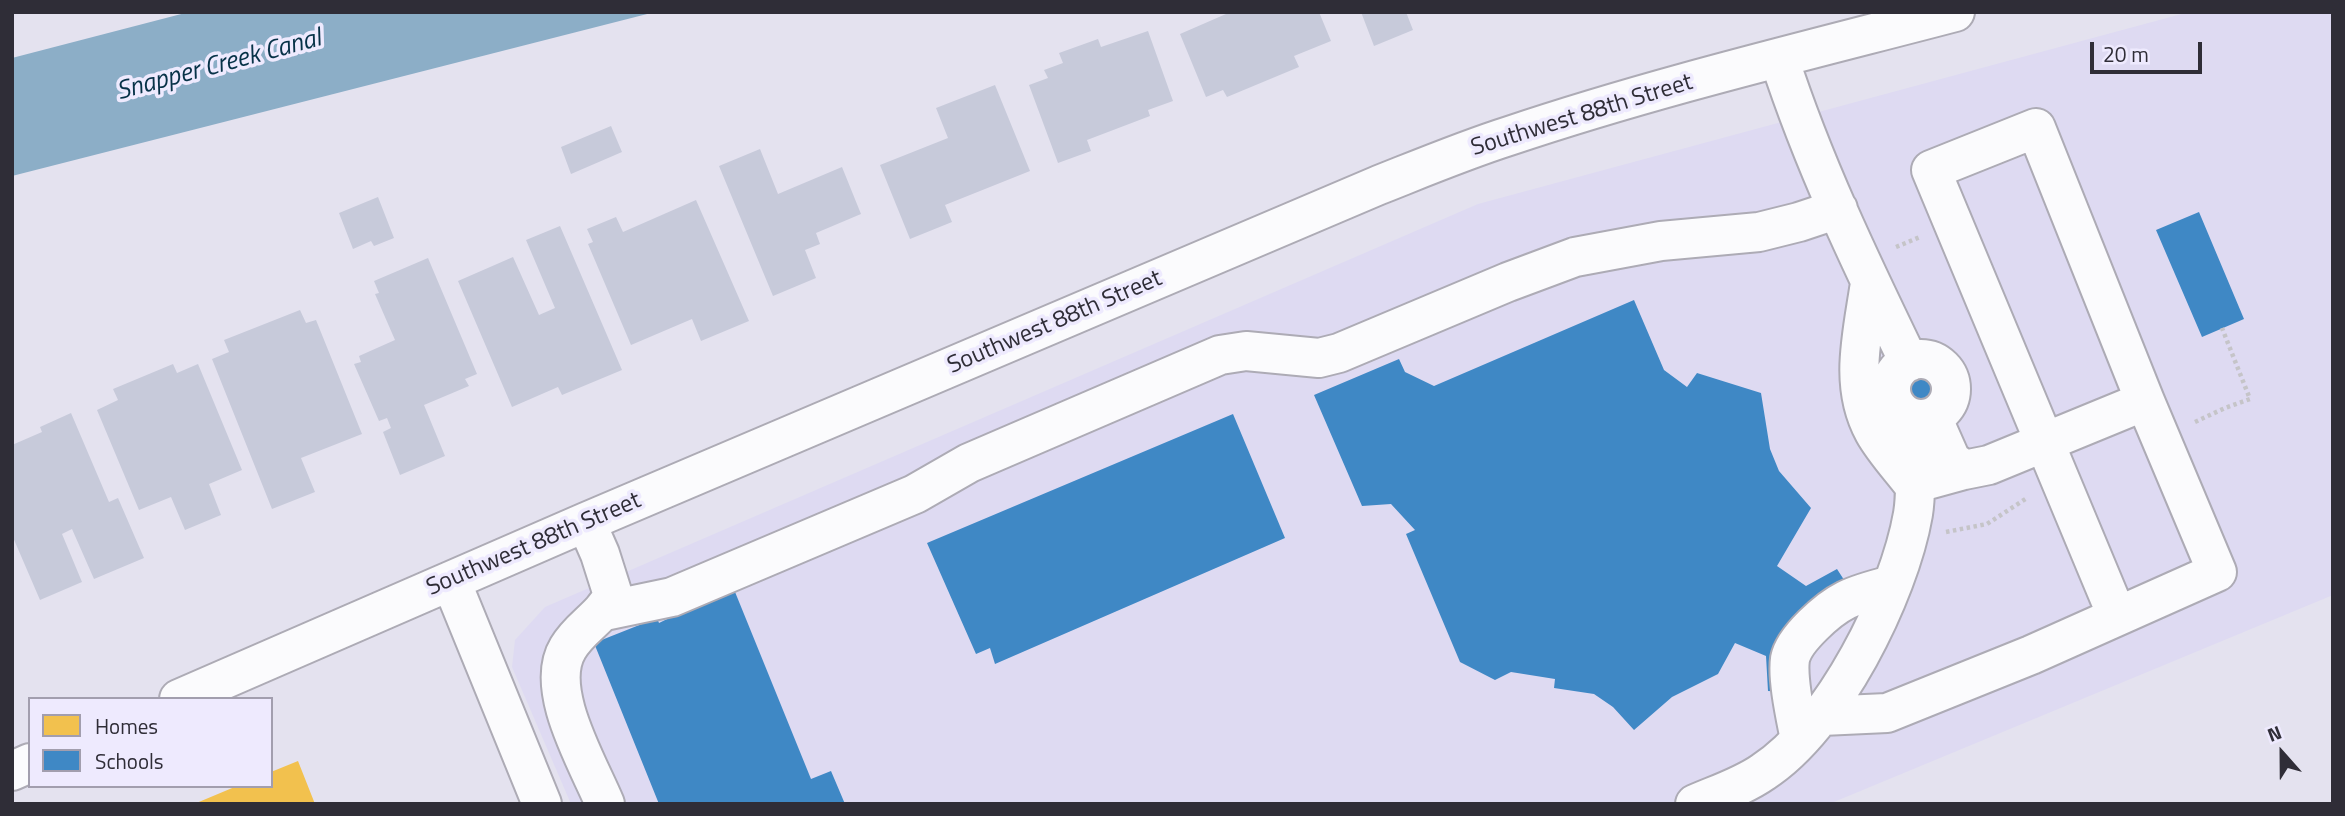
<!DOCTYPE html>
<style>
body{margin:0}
#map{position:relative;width:2345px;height:816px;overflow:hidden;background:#e4e2ef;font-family:"Titillium Web",sans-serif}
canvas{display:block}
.frame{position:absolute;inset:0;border:14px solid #2f2d37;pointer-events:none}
.legend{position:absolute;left:28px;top:697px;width:245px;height:91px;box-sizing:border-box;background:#eeeafe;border:2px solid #a29eae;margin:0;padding:9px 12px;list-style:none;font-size:21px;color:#2f2d37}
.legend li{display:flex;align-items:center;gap:14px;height:35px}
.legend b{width:35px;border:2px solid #a29eae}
.north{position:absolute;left:2247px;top:718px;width:70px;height:70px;-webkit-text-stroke:5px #eeeafe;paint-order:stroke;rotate:339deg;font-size:19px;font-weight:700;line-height:28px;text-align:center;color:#2f2d37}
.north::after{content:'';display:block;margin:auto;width:24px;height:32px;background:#2f2d37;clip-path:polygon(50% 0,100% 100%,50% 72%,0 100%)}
.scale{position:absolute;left:2090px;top:42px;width:112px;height:32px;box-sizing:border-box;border:4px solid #2f2d37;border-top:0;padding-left:9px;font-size:21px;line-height:24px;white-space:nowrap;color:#2f2d37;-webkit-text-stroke:5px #eeeafe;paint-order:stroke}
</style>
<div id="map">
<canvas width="2345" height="816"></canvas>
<div class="frame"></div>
<ul class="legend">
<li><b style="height:19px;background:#f2c14e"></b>Homes</li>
<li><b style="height:19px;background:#3f88c5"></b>Schools</li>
</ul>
<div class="north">N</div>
<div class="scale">20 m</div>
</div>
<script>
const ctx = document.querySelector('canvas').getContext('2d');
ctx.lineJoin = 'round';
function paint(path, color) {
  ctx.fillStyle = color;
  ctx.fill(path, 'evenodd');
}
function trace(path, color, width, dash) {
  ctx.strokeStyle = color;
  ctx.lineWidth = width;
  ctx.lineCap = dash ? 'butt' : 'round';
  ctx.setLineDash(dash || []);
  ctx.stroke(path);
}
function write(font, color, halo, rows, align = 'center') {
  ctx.font = font + ' "Titillium Web",sans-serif';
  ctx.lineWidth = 7;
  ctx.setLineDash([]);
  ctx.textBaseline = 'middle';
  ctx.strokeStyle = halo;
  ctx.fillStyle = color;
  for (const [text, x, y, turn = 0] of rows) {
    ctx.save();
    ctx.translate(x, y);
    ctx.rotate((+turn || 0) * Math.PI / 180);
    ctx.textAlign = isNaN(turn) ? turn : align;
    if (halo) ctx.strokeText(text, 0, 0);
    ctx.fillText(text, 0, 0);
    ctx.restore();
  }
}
const built = new Path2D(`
 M2189 12H2333V595L1829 804H571L512 667 515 640 545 607 1478 204Z`);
const water = new Path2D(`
 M189 12H655L12 176V58Z`);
const homes = new Path2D(`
 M298 761 315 804H194L237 786H271V772Z`);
const schools = new Path2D(`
 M2199 212 2244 319 2202 337 2156 230Z
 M1634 300 1664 370 1687 387 1697 373 1761 393 1770 449 1779 471 1811 508 1777 566 1806 586 1837 569 1857 600 1819 638 1809 662 1804 693 1768 691 1766 656 1735 643 1718 674 1672 697 1634 730 1613 707 1594 694 1554 688 1555 679 1511 672 1495 680 1460 662 1406 534 1415 530 1391 504 1362 506 1314 395 1399 359 1405 372 1434 386Z
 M1926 370 1938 397 1915 407 1903 380Z
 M1233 414 1285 538 995 664 990 648 976 654 927 543Z
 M733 587 811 779 831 771 845 804H659L594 643 657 618 659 623Z`);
const building = new Path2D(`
 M1225 12H1319L1331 41 1294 56 1299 67 1227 97 1223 90 1206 97 1180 34 1226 14Z
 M1361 12H1406L1413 30 1374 46Z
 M1148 31 1173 101 1148 110 1150 116 1087 140 1091 151 1058 163 1029 85 1048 78 1044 70 1063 63 1059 53 1098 39 1101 47Z
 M995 85 1030 171 945 205 952 222 910 239 880 165 948 138 936 108Z
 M611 126 622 152 571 174 561 147Z
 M760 149 778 194 842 167 861 214 816 233 820 244 805 250 816 278 773 296 719 166Z
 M378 197 394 238 374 246 371 241 353 249 339 213Z
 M696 200 749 321 701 341 692 319 631 345 588 244 593 242 587 229 616 217 623 232Z
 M560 226 622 370 562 395 558 387 512 407 458 281 513 257 539 315 555 308 526 240Z
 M428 258 477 374 465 379 469 386 424 405 445 456 400 475 383 432 391 428 387 418 379 421 354 364 361 362 359 356 395 340 375 294 379 293 374 281Z
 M300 310 306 323 316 320 362 434 301 458 315 492 272 509 212 359 229 352 224 340Z
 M173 364 177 373 198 364 242 470 209 484 221 515 185 530 171 497 139 510 97 410 118 400 113 389Z
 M71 413 109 502 118 498 144 558 94 579 72 529 62 534 82 582 40 600 12 535V445L42 432 40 427Z`);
const path = new Path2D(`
 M1896 247 1920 237
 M2195 422 2225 408 2250 399 2222 328
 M1946 532 1987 524 2027 498`);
const minor = new Path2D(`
 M1779 58C1813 163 1861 263 1909 362
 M1870 283C1863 332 1848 385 1874 432 1884 450 1900 467 1913 484L1964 470
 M1891 389a30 30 0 1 1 60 0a30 30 0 1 1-60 0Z
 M1932 417 1951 460 1964 470 1989 465 2145 401
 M586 522 600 554 613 595C601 619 581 626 568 648 543 689 588 763 605 804
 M451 581 542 804
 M605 611 672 597 915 494 969 463 1220 355 1246 351 1319 358 1339 353 1508 282 1575 257 1661 241 1759 232 1799 222 1838 209
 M179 699 586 522 1379 185C1422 168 1465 150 1509 136 1655 87 1806 51 1955 12
 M1822 716 1887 713 2031 655 2217 572 2145 401 2036 128 1931 170 2117 616
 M1800 740C1796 719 1787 680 1790 659 1794 639 1828 609 1846 600 1860 593 1876 589 1892 585
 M12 771 30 763
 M1695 804C1718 794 1743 786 1763 772 1833 727 1899 595 1913 514 1918 483 1912 449 1912 418`);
const streetNames = [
 ["Southwest 88th Street",1582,116,-17],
 ["Southwest 88th Street",1055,323,-23],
 ["Southwest 88th Street",534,545,-23]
];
const waterNames = [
 ["Snapper Creek Canal",219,66,-15]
];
paint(built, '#dedaf2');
paint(water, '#8caec7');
paint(homes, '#f2c14e');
paint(schools, '#3f88c5');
paint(building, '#c7cada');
trace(minor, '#adabb5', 42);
trace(path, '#c5c4c8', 4.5, [3.5, 3.5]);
trace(minor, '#fbfbfd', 38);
write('24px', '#2f2d37', '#eeeafe', streetNames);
write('italic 26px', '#073248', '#eeeafe', waterNames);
</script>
